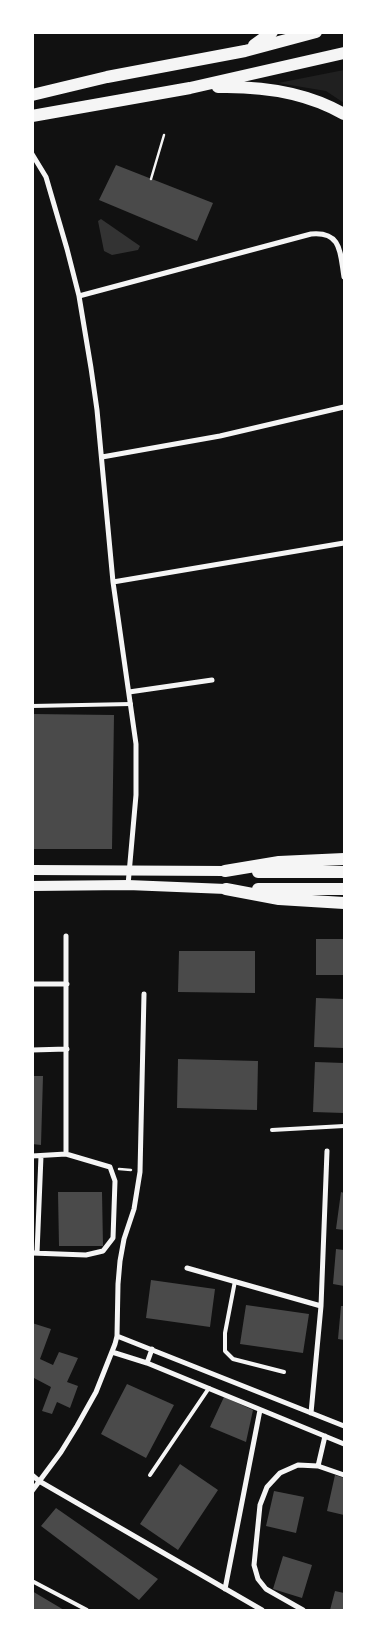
<!DOCTYPE html>
<style>
body{margin:0}
#map{position:relative;width:377px;height:1643px;overflow:hidden;background:#111;font-family:"PT Sans",sans-serif}
canvas{display:block}
.frame{position:absolute;inset:0;border:34px solid #fff;pointer-events:none}
</style>
<div id="map">
<canvas width="377" height="1643"></canvas>
<div class="frame"></div>
</div>
<script>
const ctx = document.querySelector('canvas').getContext('2d');
ctx.lineJoin = 'round';
function paint(path, color) {
  ctx.fillStyle = color;
  ctx.fill(path, 'evenodd');
}
function trace(path, color, width, dash) {
  ctx.strokeStyle = color;
  ctx.lineWidth = width;
  ctx.lineCap = dash ? 'butt' : 'round';
  ctx.setLineDash(dash || []);
  ctx.stroke(path);
}
const green = new Path2D(`
 M344 70V103L326 91 278 83Z`);
const water = new Path2D(`
 M101 219 140 246 138 250 112 255 104 251 98 221Z`);
const building = new Path2D(`
 M116 165 213 203 197 241 99 200Z
 M32 714 114 715 112 849H32Z
 M316 939H344V975H316Z
 M179 951H255V993L178 992Z
 M316 998 344 999V1048L314 1047Z
 M178 1059 258 1061 257 1110 177 1108Z
 M315 1062 344 1063V1113L313 1112Z
 M32 1076H43L41 1145 32 1144Z
 M58 1192H102L103 1246H59Z
 M341 1192 344 1193V1230L336 1229Z
 M336 1249 344 1250V1286L333 1284Z
 M151 1280 215 1289 210 1327 146 1318Z
 M246 1305 309 1314 303 1353 240 1344Z
 M341 1306H344V1340L338 1339Z
 M32 1323 51 1329 40 1359 53 1365 59 1352 78 1358 67 1382 78 1386 70 1408 57 1402 52 1414 42 1411 51 1387 34 1378 32 1381Z
 M127 1384 174 1405 146 1458 101 1434Z
 M224 1397 253 1410 246 1442 210 1427Z
 M180 1464 218 1490 178 1550 140 1524Z
 M335 1475 344 1478V1515L327 1511Z
 M274 1491 304 1497 296 1533 266 1526Z
 M56 1508 158 1579 139 1600 41 1526Z
 M283 1556 312 1565 302 1598 273 1589Z
 M32 1591 64 1610H32Z
 M335 1591 344 1593V1610H330Z`);
const path = new Path2D(`
 M151 179 164 135
 M119 1169 131 1170`);
const service = new Path2D(`
 M32 706 131 704
 M272 1130 344 1126
 M235 1281 225 1333V1351L233 1359 284 1372
 M150 1475 209 1388
 M32 1581 87 1610`);
const minor = new Path2D(`
 M32 154 46 177 67 249 79 296 91 368 97 410 113 582 136 744V795L128 885
 M79 296 311 234C342 231 340 253 344 277
 M102 457 220 436 344 407
 M113 582 344 543
 M129 692 212 680
 M32 984H67
 M32 1050 67 1049
 M32 1156 66 1154V936
 M32 1253 86 1255 103 1251 113 1238 115 1181 110 1167 66 1154
 M37 1253 41 1156
 M187 1268 321 1306
 M117 1336 344 1426
 M112 1352 147 1363 344 1444
 M147 1363 152 1349
 M311 1413 321 1306 327 1151
 M318 1466 325 1436
 M32 1475 39 1481 262 1610
 M32 1491 61 1452 77 1426 96 1392 115 1344 117 1336 118 1284 120 1261 124 1239 134 1209 140 1172 144 994
 M225 1589 260 1410
 M303 1610 266 1589 258 1579 254 1565 260 1505 267 1487 280 1473 298 1465 318 1466 344 1475`);
const secondary = new Path2D(`
 M32 870 225 871
 M32 886 128 885 226 889`);
const primary = new Path2D(`
 M225 871 279 862 344 859
 M258 872H344
 M226 889 279 899 344 903
 M258 889H344`);
const trunk = new Path2D(`
 M254 45 272 32
 M218 87C261 86 306 92 344 114
 M32 95 107 77 245 51 316 32
 M32 116 190 88 344 53`);
paint(green, '#202020');
paint(water, '#333');
paint(building, '#4a4a4a');
trace(path, '#f5f5f5', 2.5);
trace(service, '#f5f5f5', 4);
trace(minor, '#f5f5f5', 5);
trace(secondary, '#f5f5f5', 10);
trace(primary, '#f5f5f5', 12);
trace(trunk, '#f5f5f5', 12);
</script>
